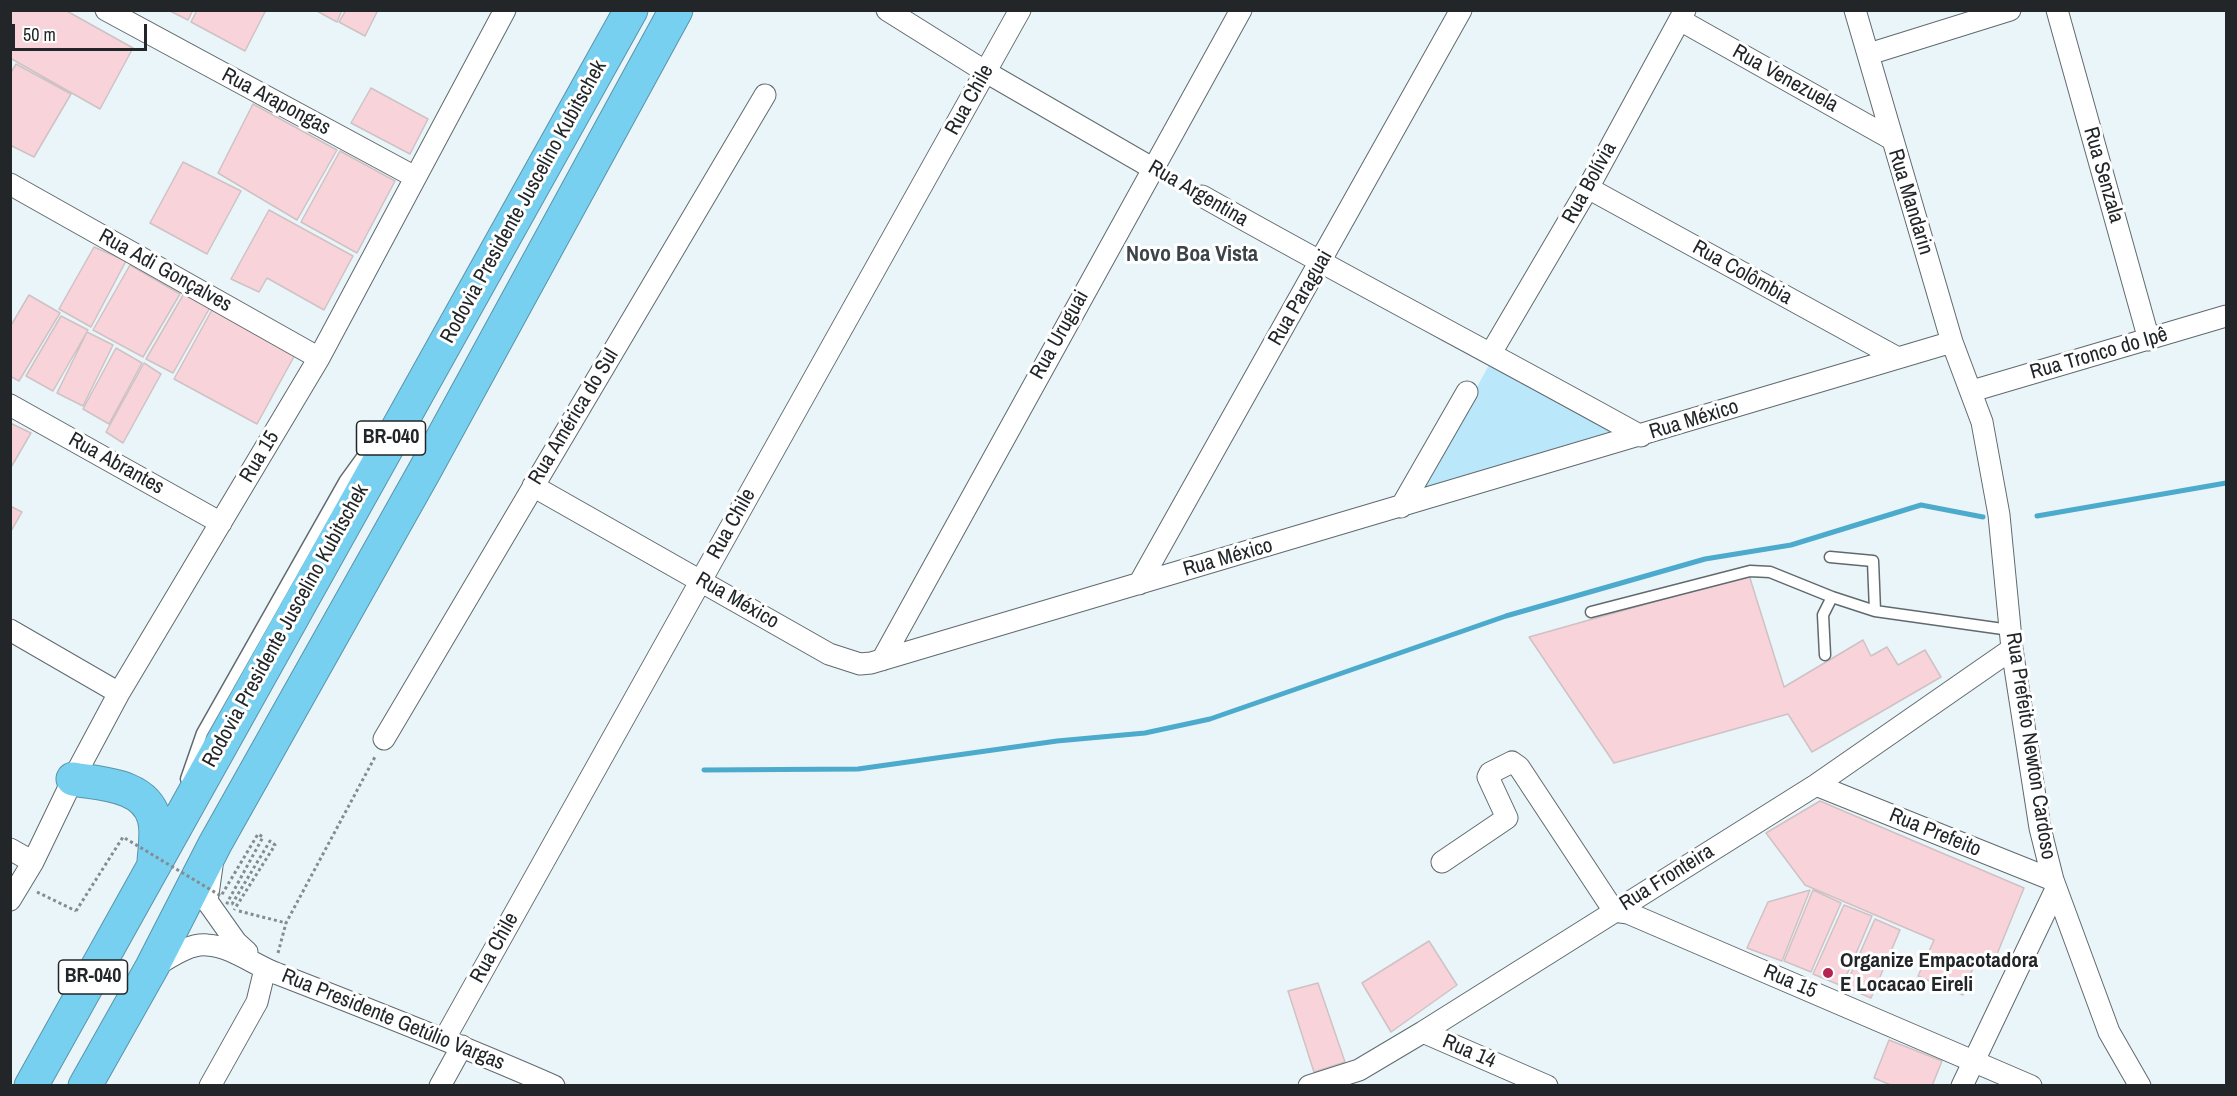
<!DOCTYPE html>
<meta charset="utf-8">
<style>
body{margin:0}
#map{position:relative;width:2237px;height:1096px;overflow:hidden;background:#eaf5fa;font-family:"Archivo Narrow",sans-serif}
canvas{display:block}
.frame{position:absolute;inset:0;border:12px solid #222628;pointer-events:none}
.scale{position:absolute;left:12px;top:24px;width:135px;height:27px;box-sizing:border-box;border:3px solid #222628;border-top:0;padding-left:8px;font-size:18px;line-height:21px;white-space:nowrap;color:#222628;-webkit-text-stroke:4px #fff;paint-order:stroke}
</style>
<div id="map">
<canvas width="2237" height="1096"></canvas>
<div class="frame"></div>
<div class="scale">50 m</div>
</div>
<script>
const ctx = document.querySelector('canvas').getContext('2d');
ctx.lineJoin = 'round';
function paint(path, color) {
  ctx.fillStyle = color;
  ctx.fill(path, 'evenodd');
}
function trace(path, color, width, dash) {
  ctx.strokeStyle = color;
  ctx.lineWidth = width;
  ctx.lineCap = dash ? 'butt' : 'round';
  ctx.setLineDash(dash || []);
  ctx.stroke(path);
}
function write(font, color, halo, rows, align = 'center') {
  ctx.font = font + ' "Archivo Narrow",sans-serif';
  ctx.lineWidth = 6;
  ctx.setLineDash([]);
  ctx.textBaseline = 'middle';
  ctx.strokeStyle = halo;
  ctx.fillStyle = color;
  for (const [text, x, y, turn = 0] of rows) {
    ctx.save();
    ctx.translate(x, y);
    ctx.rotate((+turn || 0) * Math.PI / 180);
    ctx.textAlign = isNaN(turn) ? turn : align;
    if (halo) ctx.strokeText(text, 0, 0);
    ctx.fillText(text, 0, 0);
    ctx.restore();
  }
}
const green = new Path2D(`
 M1490 363 1619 436 1421 491Z`);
const stream = new Path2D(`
 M2037 516 2226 483
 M704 770 858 769 1057 741 1145 733 1210 719 1506 616 1705 559 1791 545 1921 505 1983 517`);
const building = new Path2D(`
 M10 10H65L133 48 100 109 10 58Z
 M168 10H193L188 20Z
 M197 10H266L245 51 191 22Z
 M315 10H342L337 22Z
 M346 10H378L365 36 339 22Z
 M16 64 71 94 34 157 10 145V74Z
 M371 88 428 119 410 154 351 123Z
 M253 104 337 150 297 220 218 173Z
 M340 151 395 181 357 253 301 222Z
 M183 162 241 191 207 254 150 223Z
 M269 210 353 256 324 310 267 278 259 292 231 279Z
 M94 247 126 261 91 327 59 309Z
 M130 265 180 294 143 357 93 330Z
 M186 290 212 304 173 373 146 359Z
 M29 295 60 313 19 381 10 376V327Z
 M213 308 296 353 257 424 174 379Z
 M61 316 88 330 53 391 26 376Z
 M87 332 113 345 83 406 57 393Z
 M116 348 142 363 109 424 83 409Z
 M144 363 161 374 123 443 106 432Z
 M10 423 31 433 10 469Z
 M10 506 22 512 10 533Z
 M1749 575 1784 687 1863 640 1871 656 1887 647 1898 665 1925 650 1941 677 1812 752 1788 714 1614 763 1529 637Z
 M1820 801 2024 888 1993 964 1977 957 1963 995 1918 976 1934 940 1805 885 1766 833Z
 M1810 890 1782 961 1747 948 1768 902Z
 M1813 890 1841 903 1811 972 1784 961Z
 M1844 905 1872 916 1842 986 1813 974Z
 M1875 919 1900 930 1871 998 1845 987Z
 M1429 941 1457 985 1391 1032 1362 983Z
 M1318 983 1345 1062 1314 1072 1288 991Z
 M1889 1040 1942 1061 1932 1086H1893L1874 1078Z`);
const path = new Path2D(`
 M1170 178 1185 186
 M37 892 76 911
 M239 911 286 923
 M278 953 286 923 376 755`);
const service = new Path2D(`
 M1830 557 1873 561 1875 611
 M1591 612 1750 571 1770 572 1832 597
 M1825 655 1823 615 1832 597 1875 611 2010 630
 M186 779 202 733 345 480 374 440`);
const minor = new Path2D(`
 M106 10 415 177
 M887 10 986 72 1152 168
 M1855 10 1952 342 1982 422 1999 515 2012 649 2040 828 2053 880 2109 1032 2140 1086
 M2057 10 2149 340
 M1680 20 1890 138
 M1869 54 2010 10
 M10 184 319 358
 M1588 188 1896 357
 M1202 196C1347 278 1495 355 1641 436
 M1491 353 1588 188 1685 10
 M1972 391 2226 316
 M10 405 221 523
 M533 486 829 654 860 664 871 663 1952 342
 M1401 507 1467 392
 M1139 584 1461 10
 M10 630 119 693
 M882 660 1241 10
 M384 739 765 95
 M1816 785 2053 880
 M10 849 33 862
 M1442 862 1507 818 1488 777 1490 773 1512 762 1519 767 1614 911 1628 913 2031 1086
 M212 866 207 901 236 942 247 952
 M10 900 33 862 73 779 119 693 319 358 505 10
 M153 967C168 959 189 943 207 945 234 947 253 965 278 974 371 1010 463 1046 554 1086
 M1423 1032 1547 1086
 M445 1038 1020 10
 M210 1086 257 1002 265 969
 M440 1086 462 1046
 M1309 1086 1359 1070 1423 1032 1816 785 2012 649
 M1962 1086 2056 889`);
const motorway = new Path2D(`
 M73 779C100 784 145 784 154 818 158 831 155 847 154 861
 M31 1086 631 10
 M85 1086 152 967 215 844 425 470 676 10`);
const pathBridge = new Path2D(`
 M76 911 123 837 221 896 258 834 263 837 227 903 232 904 270 841 275 845 234 910`);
const markers = [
 [1828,973,6,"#b42453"]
];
const shields = [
 [391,438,69],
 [93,977,69]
];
const shieldNames = [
 ["BR-040",391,438],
 ["BR-040",93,977]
];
const streetNames = [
 ["Rua Venezuela",1785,79,29],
 ["Rua Chile",970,100,-61],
 ["Rua Arapongas",276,102,28],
 ["Rua Senzala",2103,175,74],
 ["Rua Bolívia",1590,183,-61],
 ["Rua Argentina",1198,194,30],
 ["Rodovia Presidente Juscelino Kubitschek",524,202,-61],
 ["Rua Mandarin",1910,202,73],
 ["Rua Adi Gonçalves",165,271,29],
 ["Rua Colômbia",1742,273,29],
 ["Rua Paraguai",1301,298,-60],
 ["Rua Uruguai",1060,335,-61],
 ["Rua Tronco do Ipê",2099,354,-16],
 ["Rua América do Sul",574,417,-59],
 ["Rua México",1694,420,-17],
 ["Rua 15",260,457,-59],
 ["Rua Abrantes",116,464,29],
 ["Rua Chile",732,524,-61],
 ["Rua México",1228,558,-16],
 ["Rua México",737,601,30],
 ["Rodovia Presidente Juscelino Kubitschek",286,626,-61],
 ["Rua Prefeito Newton Cardoso",2030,746,81],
 ["Rua Prefeito",1935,833,22],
 ["Rua Fronteira",1667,878,-32],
 ["Rua Chile",495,948,-61],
 ["Rua 15",1790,982,23],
 ["Rua Presidente Getúlio Vargas",393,1020,22],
 ["Rua 14",1469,1052,23]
];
const poiNames = [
 ["Organize Empacotadora",1840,961],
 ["E Locacao Eireli",1840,985]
];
const neighbourhoodNames = [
 ["Novo Boa Vista",1192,255]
];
paint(green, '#bae7f9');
trace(stream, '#4cabcc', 5);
paint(building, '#f8d4da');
trace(building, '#cec2c4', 1.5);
trace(service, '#606a6e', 13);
trace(minor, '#606a6e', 23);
trace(motorway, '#5994aa', 35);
trace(path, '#848c8f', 3, [3, 3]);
trace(service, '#fff', 10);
trace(minor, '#fff', 21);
trace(motorway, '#77d0f0', 33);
trace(pathBridge, '#848c8f', 3, [3, 3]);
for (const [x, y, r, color] of markers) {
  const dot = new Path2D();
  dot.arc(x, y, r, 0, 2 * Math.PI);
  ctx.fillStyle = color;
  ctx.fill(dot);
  trace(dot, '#fff', 2);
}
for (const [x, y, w] of shields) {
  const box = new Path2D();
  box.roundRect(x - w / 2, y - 17, w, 34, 4.5);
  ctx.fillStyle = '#fff';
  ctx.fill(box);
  trace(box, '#222628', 1.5);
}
write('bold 20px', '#222628', null, shieldNames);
write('21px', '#222628', '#fff', streetNames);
write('bold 21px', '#222628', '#fff', poiNames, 'left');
write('bold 22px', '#3b4448', '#fff', neighbourhoodNames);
</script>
